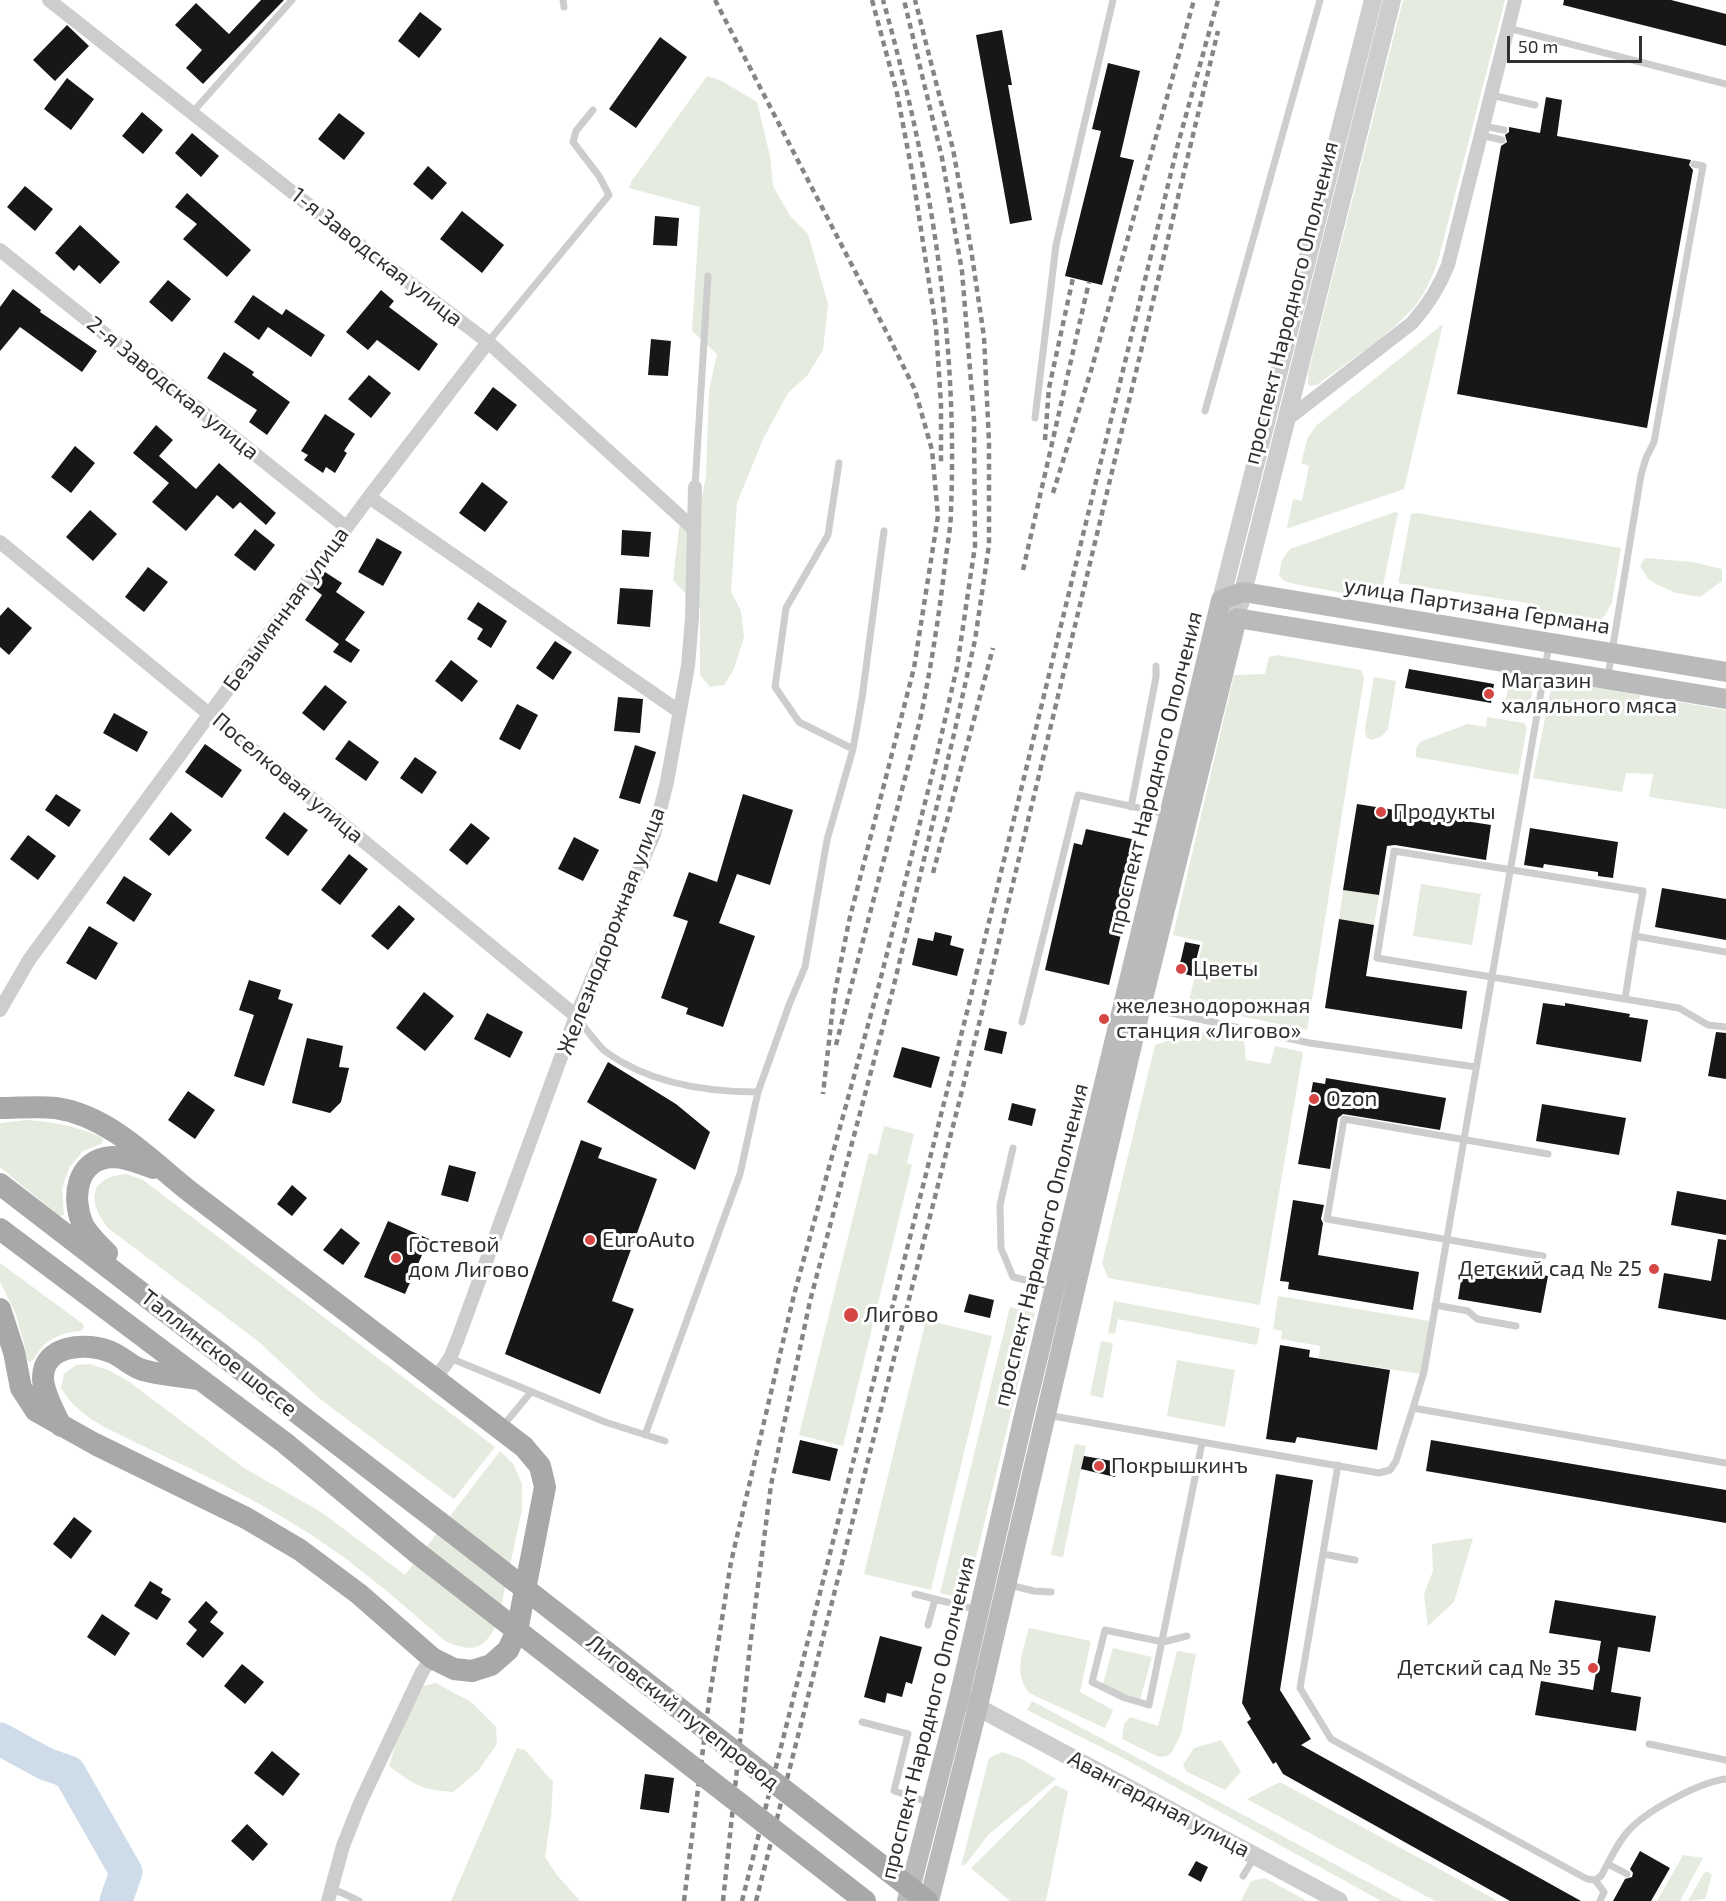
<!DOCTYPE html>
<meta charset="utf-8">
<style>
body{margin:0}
#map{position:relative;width:1726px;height:1901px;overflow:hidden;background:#fff;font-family:"Exo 2",sans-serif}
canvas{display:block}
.scale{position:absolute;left:1507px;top:36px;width:135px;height:27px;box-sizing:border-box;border:3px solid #303030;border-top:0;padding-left:8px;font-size:18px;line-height:21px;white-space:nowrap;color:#303030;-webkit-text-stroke:4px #fff;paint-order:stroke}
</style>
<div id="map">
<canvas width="1726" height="1901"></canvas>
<div class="scale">50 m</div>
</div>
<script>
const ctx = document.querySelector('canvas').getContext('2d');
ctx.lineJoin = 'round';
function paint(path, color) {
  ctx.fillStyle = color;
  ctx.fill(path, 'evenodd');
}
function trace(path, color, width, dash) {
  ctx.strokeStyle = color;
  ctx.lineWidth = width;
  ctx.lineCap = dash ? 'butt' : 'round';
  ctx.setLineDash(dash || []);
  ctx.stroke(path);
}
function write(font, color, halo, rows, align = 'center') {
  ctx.font = font + ' "Exo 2",sans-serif';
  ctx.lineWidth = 6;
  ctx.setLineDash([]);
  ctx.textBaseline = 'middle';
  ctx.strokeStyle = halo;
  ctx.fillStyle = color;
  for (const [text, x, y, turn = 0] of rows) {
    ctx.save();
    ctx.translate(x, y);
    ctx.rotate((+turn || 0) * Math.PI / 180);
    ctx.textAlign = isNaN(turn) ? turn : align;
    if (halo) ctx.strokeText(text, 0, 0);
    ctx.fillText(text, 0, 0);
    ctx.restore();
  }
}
const green = new Path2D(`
 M1403 0H1505L1438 261C1433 274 1428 287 1420 299 1400 329 1347 362 1317 385L1310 386 1308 384V374Z
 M707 76 722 81 757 102 770 156 773 186 790 216 808 234 828 304 823 350 807 376 788 393 763 439 737 503 731 592 741 611 744 637 734 669 724 685 710 687 700 675V609L673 580 679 528 701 502 706 476 709 390 717 354 692 331 700 207 629 188 631 182Z
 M1443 324 1404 489 1289 528H1287L1293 499 1302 501 1309 466 1301 463 1308 437 1317 425Z
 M1395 512 1398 513 1397 517 1380 600 1295 584 1284 581 1279 575 1282 560 1290 549Z
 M1417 513 1621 548 1612 602 1606 614 1595 626 1583 631 1548 626 1527 603 1398 583 1411 514Z
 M1645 558 1693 562 1722 569V581L1700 597 1676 593 1656 584 1648 579 1640 566Z
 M1277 655 1361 670 1364 678 1307 1030 1188 1005 1203 942 1173 935 1234 675 1265 674 1269 657Z
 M1374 677 1396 681 1388 729 1382 736 1372 740 1366 737 1365 729Z
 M1510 679 1534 683 1529 707 1505 703Z
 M1557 681 1640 695 1637 711 1663 715 1666 700 1726 710V809L1649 797 1653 774 1626 773 1622 792 1533 778 1552 684Z
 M1487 717 1524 723 1527 728 1518 775 1416 757V749L1420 742 1467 724 1486 727Z
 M1421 884 1481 894 1472 945 1413 936Z
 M1343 890 1379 895 1374 925 1339 919Z
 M1172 1026 1244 1041 1246 1060 1270 1064 1275 1046 1303 1052 1260 1305 1108 1278 1102 1263 1155 1045 1167 1041Z
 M27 1120C54 1122 76 1126 101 1137L103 1141 101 1144 83 1151 69 1168 62 1189 64 1215 59 1216 0 1167V1123Z
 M884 1126 914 1134 907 1163 912 1165 843 1446 799 1435 869 1153 877 1155Z
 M127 1174 143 1180 495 1447 454 1499 320 1399 259 1342 108 1228C87 1201 88 1177 127 1174Z
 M0 1263 83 1324 84 1328 81 1331C65 1332 49 1337 39 1351 35 1356 35 1359 30 1362L27 1360 24 1343 15 1312 0 1282Z
 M1278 1296 1430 1321 1421 1374 1319 1358 1320 1346 1281 1339 1282 1331 1273 1329Z
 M1114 1301 1260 1328 1257 1345 1118 1319 1115 1334 1108 1333Z
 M1010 1307 1035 1313 966 1599 940 1593Z
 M926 1320 992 1336 931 1590 864 1574Z
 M1101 1341 1113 1343 1103 1398 1090 1395Z
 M1177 1360 1235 1370 1225 1427 1167 1416Z
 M90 1364 108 1370 128 1381 244 1468 321 1512 405 1575 500 1451 514 1465 522 1484V1510L498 1620C486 1649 474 1654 445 1641 402 1604 358 1565 310 1534 245 1492 173 1461 104 1427 86 1416 72 1407 61 1388L64 1374 76 1365Z
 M1075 1444 1086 1446 1063 1557 1051 1555Z
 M1473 1538 1454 1602 1428 1626 1424 1594 1433 1571 1432 1544Z
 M1029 1628 1091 1641 1080 1692 1113 1710 1105 1728 1029 1693C1013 1672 1023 1652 1029 1628Z
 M1113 1648 1152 1657 1140 1700 1102 1687Z
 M1177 1651 1196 1654 1181 1734 1172 1752 1167 1756 1159 1757 1122 1739 1124 1724 1130 1717 1158 1726Z
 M436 1683 471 1702 496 1727 497 1744 478 1771 453 1792C422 1790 414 1785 389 1766L399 1733 423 1686Z
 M1032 1701 1403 1901H1381L1123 1758 1027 1710Z
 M1221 1740 1241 1772 1225 1790 1187 1772 1183 1765 1194 1748Z
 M517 1748 525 1750 553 1782 551 1816 545 1857 556 1874 580 1901H451Z
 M1002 1752 1022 1759 1056 1779 988 1835 966 1864 961 1866 989 1758Z
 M1280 1782 1498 1901H1435L1247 1799Z
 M1055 1785 1068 1791 1046 1901H1010L971 1868Z
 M1683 1855 1703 1858 1680 1901H1657Z
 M1707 1871 1712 1875 1705 1899 1688 1901 1704 1873Z
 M1265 1878 1307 1901H1241L1251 1881Z`);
const river = new Path2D(`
 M0 1739 46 1764 69 1772 126 1872 116 1901`);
const building = new Path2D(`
 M261 0H284L203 84 186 68 202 50 175 25 196 3 229 34Z
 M1564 0H1671L1726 14V46L1563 5Z
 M420 12 442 29 419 58 398 41Z
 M67 25 89 46 55 81 33 60Z
 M1002 30 1012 85H1008L1032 220 1010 224 976 35Z
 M660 37 687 57 636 128 609 109Z
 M1108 63 1140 71 1120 157 1134 160 1102 285 1065 276 1101 131 1092 129Z
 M67 78 94 99 71 130 44 109Z
 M1546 97 1562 100 1557 136 1691 160 1689 165 1693 170 1647 428 1457 394 1501 146 1507 142 1505 135 1509 132V127L1540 133Z
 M142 112 163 130 143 154 122 136Z
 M339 113 365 133 344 160 318 139Z
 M192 133 219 156 201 177 175 153Z
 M428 166 447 183 432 200 413 184Z
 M25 186 53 209 35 231 7 207Z
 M187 193 251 250 227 277 183 239 197 224 175 207Z
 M462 211 504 245 482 273 440 239Z
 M655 216 679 218 677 246 653 245Z
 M80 225 120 262 100 284 79 265 74 271 55 253Z
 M168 280 191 299 172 322 149 302Z
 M13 289 41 310 40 312 97 351 82 372 20 327 0 351V307Z
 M381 290 394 301 389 307 438 344 419 371 377 340 368 350 346 332Z
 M253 295 282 315 286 309 325 335 311 357 268 327 259 340 234 322Z
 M651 339 671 341 668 376 648 375Z
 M224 352 254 372 252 375 290 402 267 435 249 422 257 410 207 378Z
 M369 375 391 393 371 418 348 399Z
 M493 387 517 405 497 431 474 413Z
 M325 414 355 434 344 451 347 453 335 473 326 467 323 473 304 460 308 455 301 451Z
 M156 425 173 440 159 456 196 489 219 463 276 513 266 525 240 502 233 509 217 495 186 531 152 502 169 483 133 453Z
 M75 446 95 463 71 493 51 477Z
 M482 482 508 502 485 532 459 513Z
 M90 510 117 534 93 561 66 537Z
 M255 529 275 545 255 571 234 555Z
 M622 530 651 532 649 557 621 555Z
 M377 538 402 552 383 586 358 572Z
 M148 567 168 582 144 612 125 597Z
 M325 572 342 583 336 592 365 612 345 640 360 650 351 663 333 652 339 644 305 620 322 595 313 588Z
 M620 588 653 590 650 627 617 624Z
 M478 602 507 621 491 648 477 639 483 629 467 619Z
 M8 607 32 628 9 655 0 647V616Z
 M555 641 572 652 553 680 536 668Z
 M451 660 478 681 462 702 435 681Z
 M1409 669 1494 684 1491 703 1405 688Z
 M325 685 347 702 324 731 302 713Z
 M618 697 643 699 640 733 614 731Z
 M517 704 538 715 520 750 499 739Z
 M114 713 148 732 137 752 103 733Z
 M349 740 379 762 366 781 335 759Z
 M205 744 242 770 222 798 185 772Z
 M635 745 656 752 640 804 619 798Z
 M415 757 437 772 422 794 400 778Z
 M56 794 81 810 69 827 45 810Z
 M743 794 793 810 770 885 737 874 719 923 755 936 723 1027 686 1014 688 1008 661 998 688 921 673 916 689 872 717 882Z
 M1357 804 1491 825 1486 860 1395 845 1387 846 1379 895 1343 890Z
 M171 812 192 830 169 856 149 839Z
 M284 812 308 830 288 856 265 838Z
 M471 823 490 838 467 865 449 850Z
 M1530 828 1618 842 1613 878 1598 876V872L1544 864 1543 868 1524 865Z
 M1086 829 1136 840 1132 857 1139 858 1109 985 1045 970 1074 843 1082 845Z
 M28 835 56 856 38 880 10 859Z
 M574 837 599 850 583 881 558 869Z
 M349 854 368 869 340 905 321 890Z
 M124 876 152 894 134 922 106 903Z
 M1662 888 1726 899V940L1655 927Z
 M399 905 415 919 388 950 371 936Z
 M1339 919 1374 925 1366 976 1467 991 1462 1029 1325 1008Z
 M89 926 118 943 96 980 66 963Z
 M935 932 952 936 950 945 964 949 957 976 912 965 918 938 933 941Z
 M1185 942 1200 945 1192 976 1178 972Z
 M249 980 281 990 278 999 293 1004 264 1086 234 1076 254 1015 239 1010Z
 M424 992 454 1016 425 1051 396 1028Z
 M1543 1003 1565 1006V1003L1630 1014 1629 1017 1648 1020 1641 1062 1536 1044Z
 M487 1013 523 1032 510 1058 474 1039Z
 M989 1028 1007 1032 1002 1054 984 1050Z
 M1716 1032 1726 1033V1079L1708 1076Z
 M307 1038 343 1046 339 1067 349 1068 341 1102 330 1113 292 1103Z
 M902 1047 940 1057 931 1088 893 1077Z
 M608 1062 676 1104 710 1132 695 1170 587 1102Z
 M1326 1078 1446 1098 1440 1130 1343 1114 1338 1118 1330 1169 1298 1164 1313 1082 1325 1084Z
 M188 1091 215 1110 195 1139 168 1120Z
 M1012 1103 1036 1109 1032 1126 1008 1120Z
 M1542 1104 1626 1118 1619 1155 1536 1141Z
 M581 1140 602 1148 598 1158 657 1179 612 1301 634 1309 600 1394 505 1354Z
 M449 1165 476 1172 468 1202 441 1195Z
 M292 1185 307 1198 292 1216 277 1204Z
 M1677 1191 1726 1200V1235L1671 1225Z
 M1293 1200 1324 1205 1321 1219 1323 1223 1318 1255 1419 1272 1413 1310 1288 1289 1289 1282 1280 1281Z
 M388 1221 429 1239 405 1294 364 1277Z
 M341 1228 360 1243 343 1265 323 1250Z
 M1718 1239 1726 1240V1320L1658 1308 1664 1273 1711 1281Z
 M1464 1262 1548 1276 1541 1313 1458 1299Z
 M969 1294 994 1300 990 1318 964 1312Z
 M1280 1345 1310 1350 1309 1357 1390 1370 1377 1450 1297 1437 1295 1443 1266 1439Z
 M800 1440 838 1449 830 1481 792 1473Z
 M1431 1440 1726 1490V1523L1426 1471Z
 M1084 1456 1118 1462 1115 1477 1081 1469Z
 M1276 1474 1313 1480 1280 1690 1311 1739 1301 1745 1581 1901H1510L1283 1774 1276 1762 1273 1764 1247 1722 1251 1719 1242 1703Z
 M74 1517 92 1531 71 1559 53 1544Z
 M150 1581 163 1589 161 1593 171 1599 157 1620 134 1606Z
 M1555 1600 1656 1616 1650 1652 1618 1647 1611 1692 1641 1697 1636 1731 1535 1715 1541 1681 1593 1690 1601 1641 1549 1633Z
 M206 1601 218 1612 210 1622 224 1633 203 1658 186 1644 197 1630 188 1622Z
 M102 1614 130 1633 115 1656 87 1637Z
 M880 1636 922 1647 912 1684 906 1682 902 1697 887 1693 885 1703 864 1697Z
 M242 1664 264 1682 245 1704 224 1686Z
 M272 1751 300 1774 283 1796 254 1773Z
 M645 1774 674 1778 669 1813 640 1809Z
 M247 1824 268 1844 253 1861 231 1841Z
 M1640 1851 1670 1868 1651 1901H1613L1625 1879 1632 1877 1633 1873 1630 1869Z
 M1196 1861 1208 1867 1201 1882 1188 1875Z`);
const service = new Path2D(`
 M563 0 564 7
 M1508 28 1726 84
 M1491 95 1535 105
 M192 113 292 0
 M1483 126 1504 130
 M1481 135 1502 140
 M488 342 609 195 599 176 573 142 576 131 593 110
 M1205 411 1320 0
 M1035 418 1056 245 1113 0
 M839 463 828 535 786 608 775 687 799 722 853 749
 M695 487 708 276
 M1608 676 1641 475 1646 458 1654 442 1703 166 1694 164
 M1131 807 1156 677V666
 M1726 952 1635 936 1643 891 1394 851 1377 958 1679 1008 1708 1025 1726 1027
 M1625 999 1635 936
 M1143 1007 1310 1043 1476 1067
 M576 1016C585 1027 595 1043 606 1052 649 1083 707 1092 758 1092
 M1022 1022 1078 795 1167 814
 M1013 1148 1000 1205 1001 1248 1013 1277 1053 1287
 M1543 1256 1327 1219 1344 1119 1548 1154
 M1435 1305 1468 1311 1477 1319 1516 1326
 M450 1358 605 1422 665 1441
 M1413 1408 1424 1372 1549 645
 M1047 1415 1379 1473 1390 1470 1396 1461 1413 1408 1726 1463
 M502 1427 531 1392
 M645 1435 740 1174 758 1092 789 1005 805 967 827 840 853 749 862 698 884 531
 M1338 1465 1300 1688 1331 1739 1587 1879 1595 1880 1601 1876C1610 1860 1618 1841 1631 1828 1650 1809 1700 1782 1726 1779
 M1323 1554 1355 1560
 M1009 1585 1034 1591 1051 1592
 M915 1594 978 1610
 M928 1625 935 1599
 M1187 1636 1163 1642 1105 1630 1092 1682 1125 1698 1149 1705 1202 1443
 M862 1722 908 1734 894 1791 931 1803
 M1649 1744 1726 1760
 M1608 1864 1627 1874
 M1243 1876 1254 1858
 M1595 1880 1604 1892 1600 1901
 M331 1890 340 1892 359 1901`);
const minor = new Path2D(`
 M49 0 344 233 488 342 693 528
 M0 250 346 527
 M1285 421 1412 323C1428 305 1439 288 1448 265L1515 0
 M369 497 680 712
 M0 542 576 1016
 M0 1010 29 960 369 497 488 342
 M436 1378 450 1358 457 1341 576 1016 654 834 667 782 688 666 692 618 695 487
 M328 1901 343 1846 360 1803 422 1672 432 1658`);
const tertiary = new Path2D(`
 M1240 604 1392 0
 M1237 618 1221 600 1373 0
 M966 1701 1339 1901`);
const secondary = new Path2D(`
 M907 1901 959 1698 1025 1411 1221 600 1243 592 1726 672
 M929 1901 978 1706 1139 1015 1237 618 1726 699`);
const primary = new Path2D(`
 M0 1108C19 1108 37 1106 56 1108 109 1116 149 1159 189 1191L524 1447 540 1466 545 1487 517 1631 508 1650 491 1665 472 1671 454 1669 432 1658 359 1594 300 1550 246 1518 95 1444 36 1411 21 1388 14 1352 0 1309
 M0 1184 439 1522
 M0 1229 285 1443 416 1552
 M107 1253C99 1245 88 1235 83 1225 71 1198 76 1159 112 1157 126 1157 140 1163 153 1168
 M61 1426C54 1411 44 1395 43 1379 42 1344 87 1342 111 1352 122 1356 131 1367 143 1370 160 1375 180 1376 197 1379`);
const rail = new Path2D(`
 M715 0 889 337 915 390 932 450 938 516 914 668 849 921 834 997 823 1094
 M872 0 897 93 913 177 936 328 941 404V464
 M1045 440 1049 388 1073 278
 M1053 493 1091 371 1194 0
 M1023 570 1089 282
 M933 873 993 648
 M836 1045 920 720C931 668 939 616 945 564 947 546 951 528 951 510 958 337 930 166 883 0
 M684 1901 709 1701 731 1562 794 1295 879 985 936 759 957 667 975 546 974 419 962 271 942 158 904 0
 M723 1901 750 1646 771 1485 810 1301 893 989 954 734 975 640 989 545V442L984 337 971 249 953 149 915 0
 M742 1901 968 1008 1178 144 1218 0
 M756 1901 982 1012 1218 31`);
const primaryBridge = new Path2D(`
 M439 1522 927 1901
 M416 1552 865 1901`);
const markers = [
 [1489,694,6,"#d54644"],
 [1381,812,6,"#d54644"],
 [1181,969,6,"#d54644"],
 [1104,1019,6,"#d54644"],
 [1314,1099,6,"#d54644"],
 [590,1240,6,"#d54644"],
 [396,1258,6,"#d54644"],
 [1654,1269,6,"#d54644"],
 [851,1315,8,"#d54644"],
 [1099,1466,6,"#d54644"],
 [1593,1668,6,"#d54644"]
];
const streetNames = [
 ["1-я Заводская улица",377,257,38],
 ["проспект Народного Ополчения",1291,303,-76],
 ["2-я Заводская улица",173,388,39],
 ["улица Партизана Германа",1477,606,9],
 ["Безымянная улица",286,609,-54],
 ["проспект Народного Ополчения",1155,773,-76],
 ["Поселковая улица",288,778,40],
 ["Железнодорожная улица",611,931,-69],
 ["проспект Народного Ополчения",1041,1245,-76],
 ["Таллинское шоссе",219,1353,38],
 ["Лиговский путепровод",683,1712,38],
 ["проспект Народного Ополчения",928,1718,-76],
 ["Авангардная улица",1159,1804,28]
];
const poiNames = [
 ["Магазин",1501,681],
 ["халяльного мяса",1501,706],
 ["Продукты",1393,812],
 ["Цветы",1193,969],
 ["железнодорожная",1116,1006],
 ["станция «Лигово»",1116,1031],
 ["Ozon",1326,1099],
 ["EuroAuto",602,1240],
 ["Гостевой",408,1245],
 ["дом Лигово",408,1270],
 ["Детский сад № 25",1642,1269,"right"],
 ["Лигово",864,1315],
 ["Покрышкинъ",1111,1466],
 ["Детский сад № 35",1581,1668,"right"]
];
paint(green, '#e5ebdf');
trace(river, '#cedce9', 33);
paint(building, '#171717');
trace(service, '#cdcdcd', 7);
trace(minor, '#cdcdcd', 14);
trace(tertiary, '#cdcdcd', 18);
trace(secondary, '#bababa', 20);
trace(primary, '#a8a8a8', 22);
trace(rail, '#858585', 4.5, [6, 4.5]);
trace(primaryBridge, '#a8a8a8', 22);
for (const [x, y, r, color] of markers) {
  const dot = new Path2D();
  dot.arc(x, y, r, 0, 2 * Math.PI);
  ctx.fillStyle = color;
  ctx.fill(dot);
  trace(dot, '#fff', 2);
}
write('22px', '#303030', '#fff', streetNames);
write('22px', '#303030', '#fff', poiNames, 'left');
</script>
